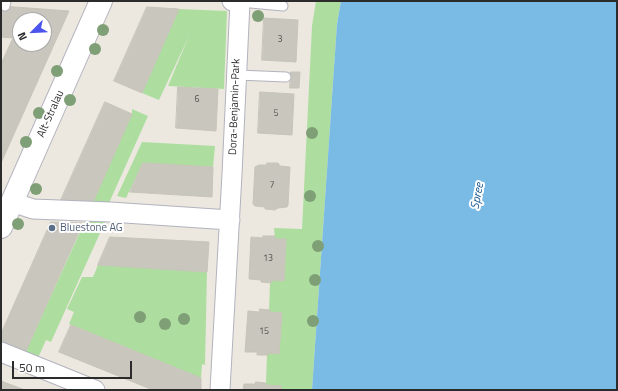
<!DOCTYPE html>
<style>
body{margin:0}
#map{position:relative;width:618px;height:391px;overflow:hidden;background:#ece8df;font-family:"Titillium Web",sans-serif}
canvas{display:block}
.frame{position:absolute;inset:0;border:2px solid #2b2b2b;pointer-events:none}
.north{position:absolute;left:12px;top:12px;width:40px;height:40px;box-sizing:border-box;background:#fff;border:1px solid #aaa;border-radius:50%;rotate:246deg;font-size:11px;font-weight:700;line-height:16px;text-align:center;color:#2b2b2b}
.north::after{content:'';display:block;margin:auto;width:14px;height:18px;background:#4c55ec;clip-path:polygon(50% 0,100% 100%,50% 72%,0 100%)}
.scale{position:absolute;left:12px;top:361px;width:120px;height:18px;box-sizing:border-box;border:2px solid #2b2b2b;border-top:0;padding-left:5px;font-size:12px;line-height:14px;white-space:nowrap;color:#2b2b2b;-webkit-text-stroke:3px #fff;paint-order:stroke}
</style>
<div id="map">
<canvas width="618" height="391"></canvas>
<div class="frame"></div>
<div class="north">N</div>
<div class="scale">50 m</div>
</div>
<script>
const ctx = document.querySelector('canvas').getContext('2d');
ctx.lineJoin = 'round';
function paint(path, color) {
  ctx.fillStyle = color;
  ctx.fill(path, 'evenodd');
}
function trace(path, color, width, dash) {
  ctx.strokeStyle = color;
  ctx.lineWidth = width;
  ctx.lineCap = dash ? 'butt' : 'round';
  ctx.setLineDash(dash || []);
  ctx.stroke(path);
}
function write(font, color, halo, rows, align = 'center') {
  ctx.font = font + ' "Titillium Web",sans-serif';
  ctx.lineWidth = 4;
  ctx.setLineDash([]);
  ctx.textBaseline = 'middle';
  ctx.strokeStyle = halo;
  ctx.fillStyle = color;
  for (const [text, x, y, turn = 0] of rows) {
    ctx.save();
    ctx.translate(x, y);
    ctx.rotate((+turn || 0) * Math.PI / 180);
    ctx.textAlign = isNaN(turn) ? turn : align;
    if (halo) ctx.strokeText(text, 0, 0);
    ctx.fillText(text, 0, 0);
    ctx.restore();
  }
}
const green = new Path2D(`
 M316 1H341L337 24 312 390H281V386L266 385V383L267 355 268 353 279 354 282 313 270 312 269 310 270 283H272V280L284 281 286 240 275 239 274 228 302 229 312 26Z
 M179 9 227 11 224 89 168 86 189 36 159 100 142 93Z
 M132 109 148 116 109 203 93 202 132 114Z
 M142 142 215 146 213 167 143 163 126 198 117 196Z
 M85 221 105 222 51 342 46 340 38 358 25 353Z
 M98 265 207 272 205 365 202 364 201 378 69 324 74 312 67 309 82 277H93Z`);
const water = new Path2D(`
 M341 1H617V390H312L337 24Z`);
const building = new Path2D(`
 M1 6 69 11 1 163V64L13 38 1 37ZM20 20H44V44H20Z
 M147 7 179 9 142 93 114 81Z
 M264 18 298 20 296 62 262 60Z
 M291 72H300L299 88H290Z
 M178 87 218 89 216 131 176 128Z
 M260 92 294 94 292 135 258 133Z
 M105 102 132 114 93 202 61 200Z
 M143 163 213 167 212 197 130 192Z
 M267 163H278L280 166 290 167 288 205 287 207 278 208 275 210 265 209V207L255 206 253 204 255 167 259 165H267Z
 M51 222 83 223 25 353 1 343V334Z
 M263 236H275V239H286L284 281 272 280V283L261 282V280L249 279 251 237 263 238Z
 M110 237 209 242 207 272 98 265Z
 M260 309 270 310V312L282 313 279 354 268 353V356L267 355H257V352H245L248 311 259 312Z
 M71 325 201 378V390H153L59 352Z
 M1 381 25 390H1Z
 M256 382 266 383V385L281 386V390H243L244 384H255Z`);
const service = new Path2D(`
 M240 2 283 6
 M5 6 6 1
 M237 75 286 77`);
const minor = new Path2D(`
 M12 202 33 209 110 212 230 220
 M1 352 95 390
 M220 390 232 174 240 2 232 1`);
const tertiary = new Path2D(`
 M1 227 101 1`);
const trees = [
 [258,16],
 [103,30],
 [95,49],
 [57,71],
 [70,100],
 [39,113],
 [312,133],
 [26,142],
 [36,189],
 [310,196],
 [18,224],
 [318,246],
 [315,280],
 [140,317],
 [184,319],
 [313,321],
 [165,324]
];
const markers = [
 [52,228,4,"#5c6f8a"]
];
const numberNames = [
 ["3",280,40],
 ["6",197,100],
 ["5",276,114],
 ["7",272,186],
 ["13",268,259],
 ["15",264,332]
];
const streetNames = [
 ["Dora-Benjamin-Park",235,107,-88],
 ["Alt-Stralau",51,114,-66]
];
const serviceNames = [
 ["Bluestone AG",60,228]
];
const waterNames = [
 ["Spree",478,196,-79]
];
paint(green, '#addea0');
paint(water, '#7abbe5');
paint(building, '#c8c6bd');
trace(building, '#c7c4b8', 1);
trace(service, '#b2b3be', 11);
trace(minor, '#b2b3be', 21);
trace(tertiary, '#b2b3be', 24);
trace(service, '#fff', 9);
trace(minor, '#fff', 19);
trace(tertiary, '#fff', 22);
ctx.fillStyle = '#7f9f76';
for (const [x, y] of trees) {
  ctx.beginPath();
  ctx.arc(x, y, 6, 0, 2 * Math.PI);
  ctx.fill();
}
for (const [x, y, r, color] of markers) {
  const dot = new Path2D();
  dot.arc(x, y, r, 0, 2 * Math.PI);
  ctx.fillStyle = color;
  ctx.fill(dot);
  trace(dot, '#fff', 1.5);
}
write('9px', '#525250', null, numberNames);
write('11px', '#2b2b2b', '#fff', streetNames);
write('11px', '#4e5e75', '#fff', serviceNames, 'left');
write('italic 12px', '#185893', '#fff', waterNames);
</script>
